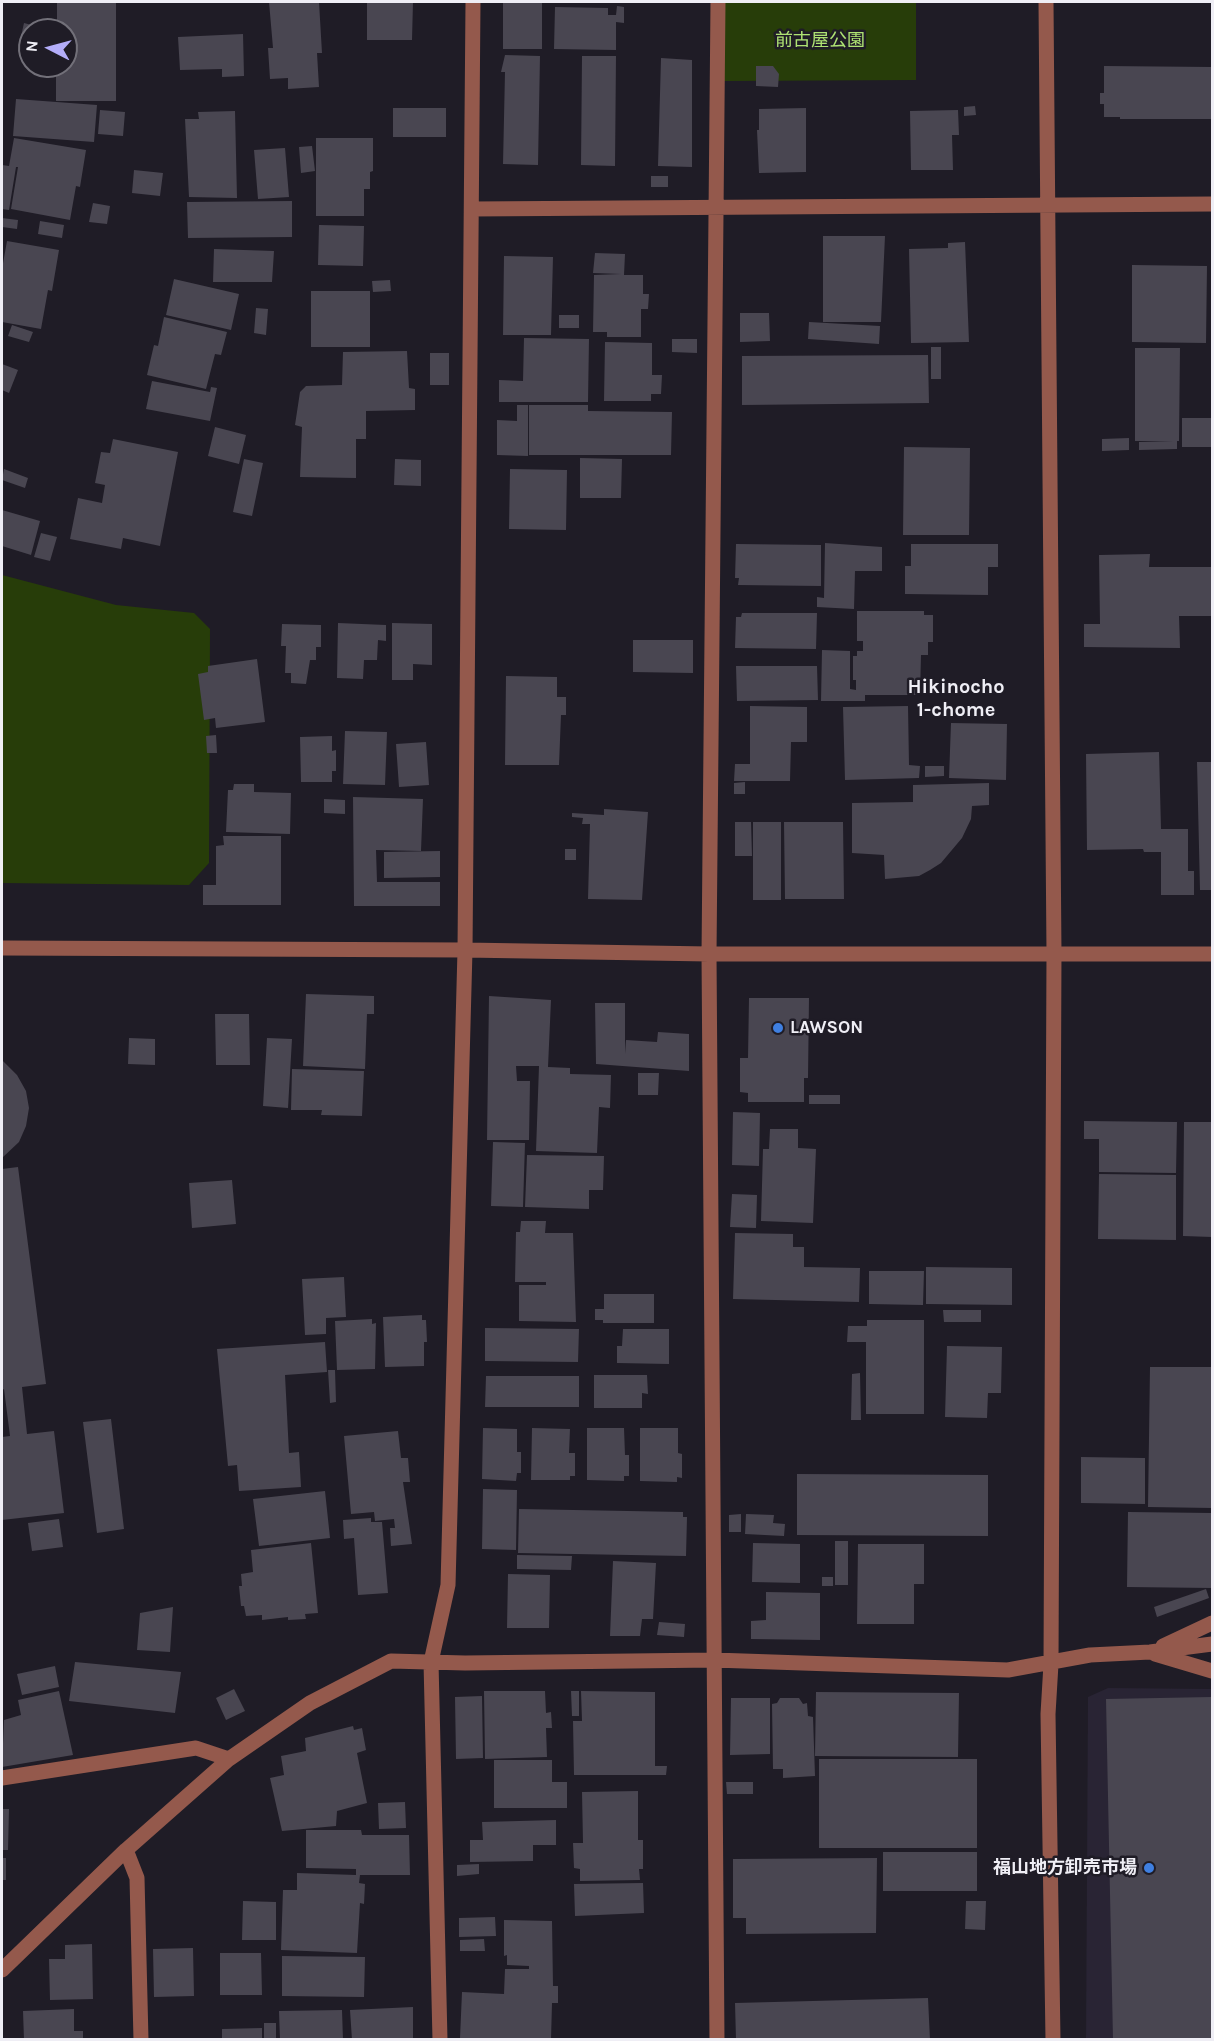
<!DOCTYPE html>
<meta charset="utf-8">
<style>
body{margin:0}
#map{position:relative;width:1214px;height:2041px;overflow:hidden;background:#1f1c26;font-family:Karla,sans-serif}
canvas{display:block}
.frame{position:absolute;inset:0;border:3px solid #efeef5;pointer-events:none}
.north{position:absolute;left:18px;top:18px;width:60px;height:60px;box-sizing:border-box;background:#1f1c26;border:2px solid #727079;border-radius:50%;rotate:276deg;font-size:16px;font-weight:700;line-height:24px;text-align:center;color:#efeef5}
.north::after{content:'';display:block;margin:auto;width:21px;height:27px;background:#b3adf9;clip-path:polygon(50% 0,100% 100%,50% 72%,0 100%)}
</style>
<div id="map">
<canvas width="1214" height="2041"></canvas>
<div class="frame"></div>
<div class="north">N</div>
</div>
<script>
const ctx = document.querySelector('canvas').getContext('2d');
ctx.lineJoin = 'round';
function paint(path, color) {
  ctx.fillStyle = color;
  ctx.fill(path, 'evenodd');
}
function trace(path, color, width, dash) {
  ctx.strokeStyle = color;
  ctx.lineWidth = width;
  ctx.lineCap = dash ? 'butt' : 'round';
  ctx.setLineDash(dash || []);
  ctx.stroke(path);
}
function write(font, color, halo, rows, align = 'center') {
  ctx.font = font + ' Karla,"Noto Sans JP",sans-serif';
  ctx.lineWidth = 5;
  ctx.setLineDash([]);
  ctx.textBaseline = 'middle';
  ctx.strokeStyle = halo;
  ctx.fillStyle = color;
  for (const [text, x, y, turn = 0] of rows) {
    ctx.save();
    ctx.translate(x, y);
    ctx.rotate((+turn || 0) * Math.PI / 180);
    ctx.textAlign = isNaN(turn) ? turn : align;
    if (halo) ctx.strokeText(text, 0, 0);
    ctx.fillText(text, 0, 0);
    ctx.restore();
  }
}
const built = new Path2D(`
 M1108 1688 1212 1689V2039L1086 2040 1088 1697Z`);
const green = new Path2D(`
 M724 2H916V80L723 81Z
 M2 575 116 605 194 613 210 629 209 863 189 885 2 883Z`);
const building = new Path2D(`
 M57 2H116V101H56V66H66V30H57Z
 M269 2H319L322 53H317L319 87 288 89V78L270 79 268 48H273Z
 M367 2H413L412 40H367Z
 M503 2H542V49H503Z
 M617 6 624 7V23L616 22V50L554 49 555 7 608 8V15H616Z
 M24 23 39 27 38 30H30V43L20 41Z
 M243 34 244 76 222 77V69L180 70 178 37Z
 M505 55 540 56 538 165 503 164 505 72H501Z
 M582 56H616L615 166 581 165Z
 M661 58 692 60V167L658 166Z
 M756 66H773L779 74 778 87 756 86Z
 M1104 66 1212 67V119H1120V117H1104V104H1100V93H1104Z
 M16 99 97 105 94 142 13 136Z
 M975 106 976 115 964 116V107Z
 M393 108H446V137H393Z
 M806 108V172L759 173 757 130H759V109Z
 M100 110 125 112 123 136 98 134Z
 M958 110 959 135H952L953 170H911L910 111Z
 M235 111 237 198 189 197 185 119H199L198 112Z
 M14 138 86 150 80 187 76 186 70 220 11 209 18 167H16L9 210 2 209V165L9 166Z
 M316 138H373V171L370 172V189H364V216H316Z
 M312 146 315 171 301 173 299 147Z
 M285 148 289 197 258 199 254 150Z
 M134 170 163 173 160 196 132 193Z
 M651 176H668V187H651Z
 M292 201V237L188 238 187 202Z
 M93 203 110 206 107 224 89 222Z
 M2 218 18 220 17 229 2 227Z
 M40 221 64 225 62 238 38 234Z
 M319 225 364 226 363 266 318 265Z
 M823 236H885L881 322H823Z
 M7 241 59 250 52 291 48 290 41 329 2 322V269Z
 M965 242 969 342 911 343 909 249 948 248V243Z
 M214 249 274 251 272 282H213Z
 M595 253 625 254 624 275H643V294H649L648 309H641V337H607V332H593L594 275 621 274 593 273Z
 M504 256 553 257 551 335H503Z
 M1132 265 1207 266 1206 343 1132 342Z
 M174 279 239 294 231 330 166 315Z
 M390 280 391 291 373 292 372 281Z
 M311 291H370V347H311Z
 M256 308 268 309 266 335 254 333Z
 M740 313H769L770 341 740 342Z
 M559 315H579V328H559Z
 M164 317 227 332 221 355 215 354 206 389 147 375 154 345 158 346Z
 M809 322 880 326 879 344 808 339Z
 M12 325 33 332 29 342 8 336Z
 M524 338 589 339 588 402H499V380L523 381Z
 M672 339H697V353L672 352Z
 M605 342 652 343V375H662L661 394H651V401H604Z
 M931 347H941V379H931Z
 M1135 348H1180L1179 441H1177V449L1139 450V442L1173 441H1135Z
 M407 351 409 388 415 389V410L366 411V439H356V478L300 477 302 427 295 425 300 392 306 386 342 385 343 352Z
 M430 353H449V385H430Z
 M928 355 929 403 742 405V356Z
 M2 364 18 370 9 393 2 390Z
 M152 381 210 392 211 387 217 388 210 421 146 409Z
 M517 405H528V456L497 455V420L517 421Z
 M529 405H588V411L672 412 671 455H529Z
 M1182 418H1212V447H1182Z
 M215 427 246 435 239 464 208 456Z
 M1129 438V450L1102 451V439Z
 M113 439 178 452 160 546 123 538 121 549 70 539 78 498 102 503 105 485 95 483 101 452 110 453Z
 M904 447 970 448 969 535H903Z
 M580 458 622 459 621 498H580Z
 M244 459 263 463 252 516 233 512Z
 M395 459 421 460V486L394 485Z
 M4 469 28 478 25 488 2 480Z
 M510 469 567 470 566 530 509 529Z
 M2 510 40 521 31 555 2 546Z
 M41 533 57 537 50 561 34 557Z
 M825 543 882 547V571H855L854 609 817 607V597L824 598Z
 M736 544 821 545V586L738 585 739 578H735Z
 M911 544H998V567H988V595L905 594V566H911Z
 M1150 554 1149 567H1212V616H1179L1180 648 1084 647V624H1100L1099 555Z
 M857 611H924V615H933V642H928V655H921L920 695H865V701H821L822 650 850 651V689L856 690V680H853V656H857V651H863V641H857Z
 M742 613H817L816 649 735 648 736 617H741Z
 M338 623 386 625V641L378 640 377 660H364L363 679 337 678Z
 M392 623 432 624V665L413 664V680H392Z
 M282 624 321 625V647H316V660H310L306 684 291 683V673H285L286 646H281Z
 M633 640H693V673L633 672Z
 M257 659 265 722 216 728 215 718 204 720 198 674 208 672V666Z
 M736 666H817L818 700 737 701Z
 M506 676 557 677V697H566V715H561L559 765H505Z
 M750 706 807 707V742H791L790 781H734L735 764H750Z
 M908 706 909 765 920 766 919 778 845 780 843 707Z
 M951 723 1007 724 1006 780 949 778Z
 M345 731 387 732 385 785 343 784Z
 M216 735 217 753H207L206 736Z
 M332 736V751L336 750V771H332V782H301L300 737Z
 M426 742 429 785 399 787 396 744Z
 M1159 752 1161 829H1188V871H1194V895H1161V852H1144L1143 849 1087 850 1086 754Z
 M1197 762H1212V890H1200Z
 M925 766H944V776L925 777Z
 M745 782V794H734V783Z
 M989 783V805L972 806 971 819 962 838 941 863 930 870 919 876 885 879 884 855 852 853V803L913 802V785Z
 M234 784H254V792L291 793 290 834 226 832 228 790H233Z
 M353 797 423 799 421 851 376 850 377 882H440V906H354Z
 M324 799 345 800V814L324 813Z
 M604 809 648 812 642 900 588 899 590 824H582L583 818 572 817V813L604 815Z
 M735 822H751L752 856H735Z
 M753 822H781V900H753Z
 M784 822H843L844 899H785Z
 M223 836H281V905H203V885H216V846L224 845Z
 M565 849H576V860H565Z
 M440 851V877L384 878V852Z
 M306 994 374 996V1014H367L365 1069 303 1066Z
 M489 996 551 1000 548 1067 570 1068V1074L611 1075 610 1108 599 1107 597 1153 536 1151 539 1066H516L517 1081H530L529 1140H487Z
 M749 998H809L808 1078H804V1102H748V1093L740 1092V1058H748Z
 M595 1003H625V1054L626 1040 657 1042 658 1032 689 1034V1071L596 1064Z
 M215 1014H249L250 1065H216Z
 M129 1038 155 1039V1065L128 1064Z
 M267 1038 292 1039 288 1108 263 1106Z
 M2 1060 17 1075 26 1091 29 1108 26 1126 19 1142 2 1158Z
 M292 1069 364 1071 362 1116 321 1115 322 1110H291Z
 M638 1073H659L658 1095H638Z
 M809 1095H840V1104H809Z
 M733 1112 760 1113 759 1166 732 1165Z
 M1084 1121 1177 1122 1176 1173 1099 1172V1139H1084Z
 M1184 1122H1212V1237L1183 1236Z
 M770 1129H798V1148L816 1149 813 1223 761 1221 763 1149H769Z
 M493 1142 525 1143 523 1207 491 1206Z
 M527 1155 604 1156 603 1190H589V1209L525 1207Z
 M18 1167 46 1384 22 1387 27 1434 54 1431 64 1513 2 1520V1437L10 1436 4 1389 2 1390V1169Z
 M1099 1174 1176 1175V1240L1098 1239Z
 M232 1180 236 1224 192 1228 189 1183Z
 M732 1194 757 1195 756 1228 730 1227Z
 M521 1221H546L545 1233H573L576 1322 519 1321V1285H546V1282H515L516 1232H520Z
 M735 1233 793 1234V1247H804V1267L860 1268 859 1302 733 1299Z
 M926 1267 1012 1268V1305L926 1304Z
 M869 1271H924L923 1305 869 1304Z
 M344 1277 346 1317 326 1318V1334L305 1335 302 1279Z
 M604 1294H654V1323H603V1320H595V1309H604Z
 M943 1310H981V1322H944Z
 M422 1315V1320H426L427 1342H424V1366L385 1367 383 1317Z
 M372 1319V1324L376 1323 375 1369 337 1370 335 1321Z
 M867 1320H924V1414H866V1342H847L848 1326H867Z
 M485 1328 579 1329 578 1362 485 1361Z
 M623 1329H669V1364L617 1363V1346H622Z
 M325 1342 327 1372 285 1375 289 1453 299 1452 301 1487 239 1491 237 1465 228 1466 217 1349Z
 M947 1346 1002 1347 1001 1393H988L987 1418 945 1417Z
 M1150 1367H1212V1508L1148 1507Z
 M328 1370H335L336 1402 330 1403Z
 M860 1373 861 1420H851L852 1374Z
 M594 1375H647L648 1394 642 1393V1408H594Z
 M486 1376H579V1407H485Z
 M111 1419 124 1529 97 1533 83 1422Z
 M483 1428 517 1429V1452H521V1473H517L516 1481 482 1479Z
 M532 1428 570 1429 569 1453H575V1476H570V1480H531Z
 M587 1428H624L625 1455H629V1476H624V1481L587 1480Z
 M640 1428H678V1453L682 1454V1478L677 1477V1482L640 1481Z
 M398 1431 401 1458H408L410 1482H403L412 1544 391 1546 390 1528H395L394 1519 375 1521 374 1512 351 1514 344 1436Z
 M1081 1457 1145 1458V1504L1081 1503Z
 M797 1474 988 1475V1536L797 1535Z
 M483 1489 517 1490 516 1550 482 1549Z
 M325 1491 330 1538 259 1546 253 1499Z
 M519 1509 683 1512V1517H687L686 1556 518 1553Z
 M1128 1512 1212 1513V1588L1127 1587Z
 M741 1514V1532H729V1515Z
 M746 1514 774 1515 773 1523 785 1524 784 1536 745 1534Z
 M371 1518V1522H382L388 1593 358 1595 354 1538 344 1539 343 1520Z
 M59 1519 63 1547 32 1551 28 1523Z
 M835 1541H848V1585H835Z
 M311 1543 318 1613 305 1614 306 1619 288 1620V1617L262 1620V1615L246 1616 244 1606H241L239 1586H242L241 1574 253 1572 251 1550Z
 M753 1543 800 1544V1583L752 1582Z
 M858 1544H924V1584H914V1624H857Z
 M517 1555 572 1556 571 1570 517 1569Z
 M613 1561 656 1563 653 1619H642L640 1636H610Z
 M508 1574 550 1575 549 1628H507Z
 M822 1577H833V1586H822Z
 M1206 1589 1209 1598 1157 1617 1154 1607Z
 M766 1592 820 1593V1640L751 1639V1621L766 1620Z
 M173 1607 170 1652 137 1650 140 1613Z
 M659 1622 685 1624 684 1637 657 1635Z
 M75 1662 181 1672 175 1713 69 1701Z
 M55 1666 59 1687 22 1695 17 1674Z
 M234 1689 245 1711 226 1720 216 1698Z
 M59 1691 73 1755 2 1767 4 1720 21 1715 18 1700Z
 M484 1691H545L546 1713 551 1712 552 1728H546L547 1757 485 1759Z
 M571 1691H579V1716H572Z
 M581 1691 655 1692V1766H667L666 1775H574L573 1721H582Z
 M816 1692 959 1693 958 1757 815 1756Z
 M482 1696 483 1758 456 1759 455 1697Z
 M1212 1697V2040H1113L1106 1699Z
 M731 1698H770V1754L730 1755Z
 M780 1698H799L803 1704 807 1703 808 1716 813 1717 815 1776 783 1778V1769H773L772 1704 777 1703Z
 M353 1726 354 1730 362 1728 366 1750 357 1753 367 1803 337 1811 336 1826 282 1831 270 1778 284 1775 281 1756 306 1751 305 1738Z
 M819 1759H977V1848H819Z
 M494 1760H552V1782H567V1808H494Z
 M726 1782H753V1794H727Z
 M638 1791V1840H643V1869H639L640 1880 580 1881V1869L574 1868 573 1843H583L582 1792Z
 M405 1802 406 1828 379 1829 378 1803Z
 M2 1809H9L8 1850H2Z
 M556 1820V1845H533V1861L470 1862V1840H483L482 1822Z
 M306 1830H361L362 1835H409L410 1875H360L359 1883 365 1884 364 1904 360 1903 357 1953 281 1950 283 1890H297V1873L356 1875V1869L306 1868Z
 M883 1852H977V1891H883Z
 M2 1858H6V1880H2Z
 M877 1858 876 1933 746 1934V1918H733V1859Z
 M479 1864V1874L457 1876V1865Z
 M643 1883 644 1913 575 1916 574 1884Z
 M243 1901 276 1902V1940H242Z
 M966 1901H986L985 1930 965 1929Z
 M495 1917 496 1936 459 1937V1918Z
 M504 1920 552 1921 553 1986H558V2003H552L551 2040 460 2038 462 1992 504 1994 505 1969H529V1966L507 1965V1955L504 1956Z
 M484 1939 485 1951H460V1940Z
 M92 1944 93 1999 50 2000 49 1959H65V1945Z
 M193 1948 194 1996 154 1997 153 1949Z
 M220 1953H261L262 1995H220Z
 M282 1956 365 1957 364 1997 282 1996Z
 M928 1998 930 2040H736L735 2003Z
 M413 2007V2040H352L350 2010Z
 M74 2009V2031H83V2040H24L23 2011Z
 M342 2010 343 2040H280L279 2011Z
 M264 2023H276V2040H264Z
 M262 2028V2040H222V2029Z`);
const minor = new Path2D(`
 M1046 2 1054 952 1051 1664 1048 1714 1053 2040
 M472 209 1212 204
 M2 948 465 950 709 954H1212
 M1163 1646 1212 1623
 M1155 1654 1212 1671
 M2 1778 196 1748 229 1759
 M126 1850 137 1878 141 2040
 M2 1970 126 1850 229 1759 310 1703 391 1661 465 1663 714 1660 1008 1670 1090 1655 1150 1652 1212 1644
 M440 2040 431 1662 448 1585 465 950 473 2
 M717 2040 709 954 718 2`);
const markers = [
 [778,1028,6,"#3f7fe0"],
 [1149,1868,6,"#3f7fe0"]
];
const parkNames = [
 ["前古屋公園",820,41]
];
const poiNames = [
 ["LAWSON",790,1028],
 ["福山地方卸売市場",1137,1868,"right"]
];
const neighbourhoodNames = [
 ["Hikinocho",956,687],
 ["1-chome",956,710]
];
paint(built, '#292434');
paint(green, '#273d09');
paint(building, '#494651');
trace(minor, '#94594c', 15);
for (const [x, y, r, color] of markers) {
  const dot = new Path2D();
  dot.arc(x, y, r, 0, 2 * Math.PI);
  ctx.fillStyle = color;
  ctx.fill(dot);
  trace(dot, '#1f1c26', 2);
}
write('18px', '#aee273', '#1f1c26', parkNames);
write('bold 18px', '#efeef5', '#1f1c26', poiNames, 'left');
write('bold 20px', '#efeef5', '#1f1c26', neighbourhoodNames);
</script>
